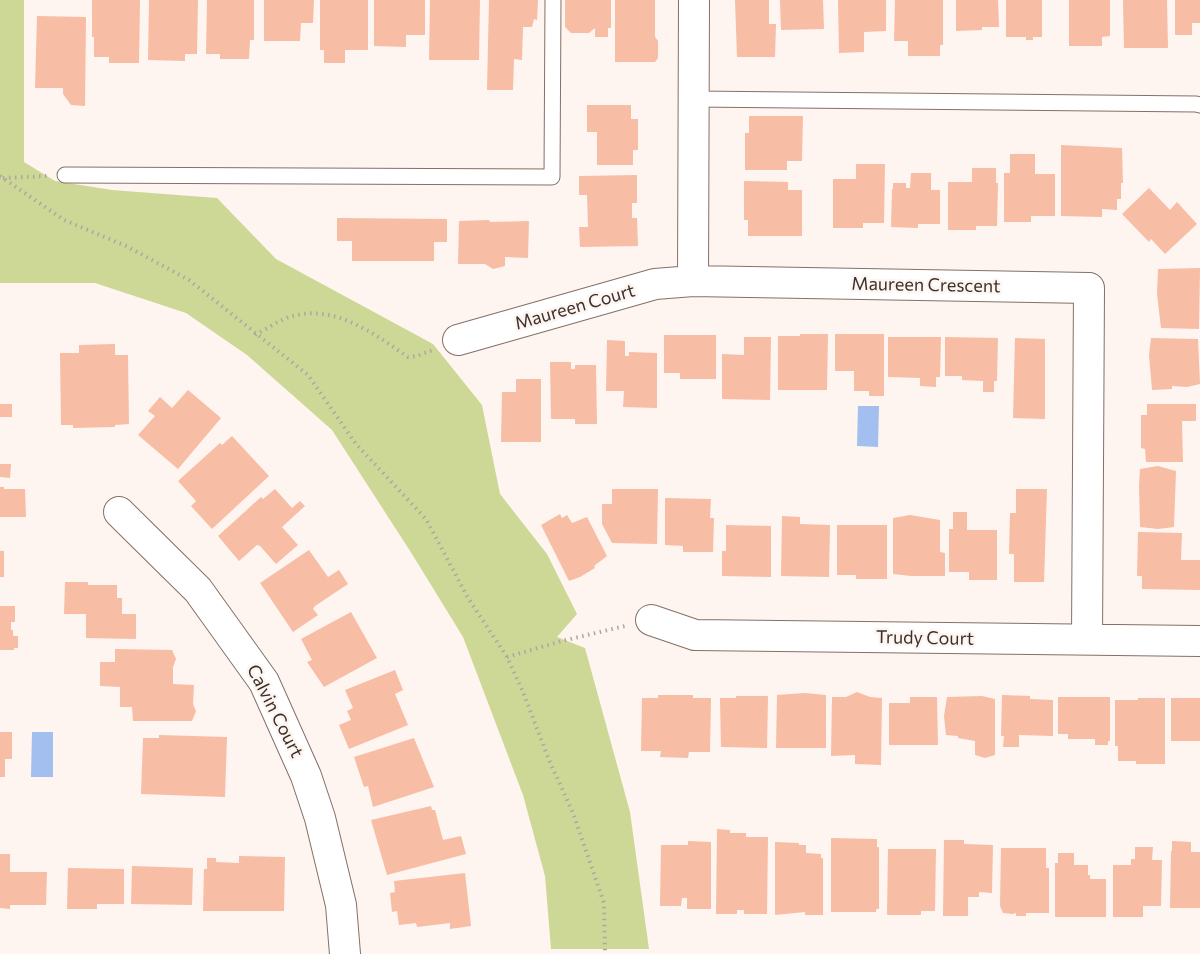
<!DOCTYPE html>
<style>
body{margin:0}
canvas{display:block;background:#fef4f0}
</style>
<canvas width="1200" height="954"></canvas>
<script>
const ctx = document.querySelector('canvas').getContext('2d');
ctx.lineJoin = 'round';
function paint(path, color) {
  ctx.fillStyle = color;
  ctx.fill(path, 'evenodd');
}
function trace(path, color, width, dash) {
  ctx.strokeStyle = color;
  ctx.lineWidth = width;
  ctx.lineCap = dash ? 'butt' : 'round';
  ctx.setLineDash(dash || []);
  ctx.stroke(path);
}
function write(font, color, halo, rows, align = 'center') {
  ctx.font = font + ' Commissioner,sans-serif';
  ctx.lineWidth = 5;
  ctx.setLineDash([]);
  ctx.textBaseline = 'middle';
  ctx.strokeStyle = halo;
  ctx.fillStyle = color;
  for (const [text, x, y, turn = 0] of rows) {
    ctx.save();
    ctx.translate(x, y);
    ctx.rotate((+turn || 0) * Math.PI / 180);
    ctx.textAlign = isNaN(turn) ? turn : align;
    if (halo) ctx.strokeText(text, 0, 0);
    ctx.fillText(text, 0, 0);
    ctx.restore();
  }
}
const green = new Path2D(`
 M0 0H24V162L55 181 112 190 217 198 276 259 433 344 482 405 500 494 547 554 577 614 557 637 585 648 630 812 649 949H551L545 876 523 795 463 637 412 554 332 430 247 355 186 313 95 283H0Z`);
const water = new Path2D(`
 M858 406H879L878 447 857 446Z
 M32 732H53V777H31Z`);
const building = new Path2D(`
 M92 0H140L139 63H109V57H94V37H92Z
 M149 0H198L197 54H185V61L148 60Z
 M207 0H254V40H250L249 59H220V54H206Z
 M264 0H314L313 23H301L300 41H264Z
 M320 0H368V50H345V63H324V50H320Z
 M374 0H425V35H406V47L374 46Z
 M430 0H480L479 60H429Z
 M489 0H538L537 20 534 19 532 27H523L522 60 514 59 513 90H487Z
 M565 0H611V28H608V37H595V28L589 33H571L565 27Z
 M615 0H655V37L658 41V58L655 62H615Z
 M735 0H769V24H776L775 57H737Z
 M780 0H823L824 29 781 30Z
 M838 0H886V31L864 32V52L839 53Z
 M895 0H943V45H940V56H908V41H894Z
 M956 0H998L999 27H982V30L956 31Z
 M1006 0H1042V37H1033V40H1026V37H1006Z
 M1069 0H1110V36L1102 37V46H1069Z
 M1123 0H1167L1168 48H1124Z
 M1175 0H1200V23H1192V35H1175Z
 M37 16 86 17 85 106 71 105 63 94V88H35Z
 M587 105H631V119H638V150H633V165H597V132H587Z
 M749 116H803L802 161H787V170H745V133H749Z
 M1061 145 1122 148 1123 183H1121V199H1117V210L1102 209V217L1061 216Z
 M1010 154H1035V174H1055V216H1031V222H1004V173H1010Z
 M856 164H885L884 223H863V228H833V179H856Z
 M972 168H996V183H998L997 226H976V230H948V182H972Z
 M911 173H931V190H940V224H918V228L891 227 892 189H893V183H906V188H910Z
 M637 175V203H632V218H637L638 246 580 247 579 227H588L587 195H579V176Z
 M744 181 788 182V190H802V236H748V220H744Z
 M1149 188 1170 210 1177 202 1197 224 1165 254 1151 239 1149 242 1122 214Z
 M337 218 447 219V242H434V261H352V241H337Z
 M489 220 490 222 529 221 528 258 505 257V266L493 269 485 264H458L459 221Z
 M1200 268 1199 329 1161 328 1157 294 1158 269Z
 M800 334H828L827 390H778V336H800Z
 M835 334H884V396H869V391H854V371H835Z
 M664 335H716V379H680V373H664Z
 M744 337H771L770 400 722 399V354L744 355Z
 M888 337H941L940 377H936V387L920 386V378L888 377Z
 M945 337 998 338 997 381H994V392H983V381L962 380V376H945Z
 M1015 338 1045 339V419L1013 418Z
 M1151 338 1198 339 1200 384 1187 387 1172 386V389L1152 390 1149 355Z
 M607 340 625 341V356H629V352L657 353V408L623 407 624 391H606Z
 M115 344V355H128L129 424 115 425V427L73 428V425H61L60 353H79V345Z
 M550 362H571V369H575V365H596L597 424H575V419H551Z
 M516 379H541V442H501L502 392H516Z
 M188 390 221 418 178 469 138 435 155 416 148 411 160 397 172 408Z
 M0 404H12V417H0Z
 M1147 404H1196V421H1182L1183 462H1146L1145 449 1141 448V415H1147Z
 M232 436 269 476 212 529 191 506 196 501 178 481 220 443 222 445Z
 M0 464H11L10 478 0 477Z
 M1158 466 1176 471 1174 527 1158 529 1140 527 1139 485 1140 469Z
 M0 487H4V489H25L26 517H0Z
 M275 489 292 508 300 501 305 506 282 527 298 545 276 564 260 546 257 545 239 561 218 536 261 497 263 499Z
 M612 489H658L657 544 612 543 602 524V504H612Z
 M1016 489H1047L1044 582H1014V554H1009L1010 513H1016Z
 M665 498 711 499 710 518H714L713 552H683V546L665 545Z
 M953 512H967V530H997V580H969V572H949V529H953Z
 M560 514 562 518 567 515 572 523 587 517 607 556 594 566 595 568 580 577 569 581 541 525Z
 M910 515 940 520V552L945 553V576H911L893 574V518Z
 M782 516 800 517V524L830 525 829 577 781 576Z
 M726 525 771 526V577L722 576V551H726Z
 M837 525H887V579H856V575H837Z
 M1138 532 1182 533 1181 560H1200V590L1142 589V576H1137Z
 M309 550 328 577 339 570 348 584 315 606 313 609 318 615 293 632 260 583Z
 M0 551H4V577H0Z
 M65 582H88V585H117V598H122V614H136V639L86 638V614H64Z
 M0 606H15V622H11V630H13V636H18V648H14V650H0Z
 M351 612 377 658 324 687 307 662 312 660 301 639Z
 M115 649 172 650 176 659 173 667V684L194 685 193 704 196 711 192 721H133L132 707H120V687L100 686V662H115Z
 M395 670 403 690 395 694 408 725 349 749 339 725 351 720 347 711 353 708 345 690Z
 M857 692 870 697 882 698 881 765 855 764V755L831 756 832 697H846Z
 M805 693 826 695V748H776L777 695Z
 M658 695H693V698H711L710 752H689L688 758 660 757 661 751H641L642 698H658Z
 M1002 695 1030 696V699L1053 700V736L1019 735V747H1003L1004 736H1001Z
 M736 696H768L767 748 721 747 720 698H736Z
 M982 696 995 699V755L985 758 975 755V741L958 738V736L946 735 944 716 947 697Z
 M910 697H937L938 745H889V703H910Z
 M1058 697H1110V741H1108V745H1095V739H1068V734H1058Z
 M1138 698H1165V764H1136V761H1118V746H1115V700H1138Z
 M1171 698H1200V741H1171Z
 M0 732H12V759H5V777H0Z
 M159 735 227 737 225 797 141 794 143 738H159Z
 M414 738 434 787 373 807 368 786 364 787 354 757Z
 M431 806 432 810H435L443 840 461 836 466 854 387 875 371 820Z
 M717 829 730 830V833H746V837H768L767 914H744V910H737V914H716Z
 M831 838 877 839V847H879V909H876V912H831Z
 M944 840H964V844L993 845 992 893 979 892V897H968V916H943Z
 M688 841 711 842V909H687V898H682L681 906H660L661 845H688Z
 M1172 841 1191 842V852H1200V908H1170L1171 851H1172Z
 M775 842 799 843V845H806V853L821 854V858H823V915H805V912L775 915Z
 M1135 847H1153L1152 860H1162L1161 906H1143V917H1113V865H1131V859H1135Z
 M1001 848H1046V868H1049V913H1026V916H1016V913L1013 914 1003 913 1000 906Z
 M888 849H936L935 911H921V915H887Z
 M1058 853H1074V865H1088V875H1090V879H1106V917H1055V863H1058Z
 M0 854H10V872H47L46 905H10V909L0 908Z
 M239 856 285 857 284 911H203L204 869H207V858H216V862L239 863Z
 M132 866 193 868 192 905 131 904Z
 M68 868 124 869V904H97V909H67Z
 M465 873 471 926 450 929V923L417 927 416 923 399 925 397 911 392 912 390 893 395 892 394 881Z`);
const path = new Path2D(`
 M0 176 64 220 126 246 189 280 308 375 356 444 426 519 468 598 507 657 523 692 549 760 573 813 604 903 605 954
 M3 178 47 176
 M255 335C267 329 280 319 293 316 335 304 376 335 408 357L417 356 433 350
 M507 657 562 641 625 626`);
const lane = new Path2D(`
 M694 99 1196 104 1200 105
 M65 175 552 177 553 0`);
const street = new Path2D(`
 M693 281 694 0
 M458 340 655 284 693 281 1089 288 1087 639
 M119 512 198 590 264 682 306 776 320 818 341 905 345 954
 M651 620 695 635 1200 641`);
const streetNames = [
 ["Maureen Crescent",926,285,1],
 ["Maureen Court",575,307,-16],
 ["Trudy Court",925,638,1],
 ["Calvin Court",275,711,63]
];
paint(green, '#ced896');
paint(water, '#a2bfef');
paint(building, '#f8bda5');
trace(lane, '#847067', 17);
trace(street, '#847067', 32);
trace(path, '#afa6a2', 4, [1.5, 4.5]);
trace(lane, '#fff', 15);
trace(street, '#fff', 30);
write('18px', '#3a312d', '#fef4f0', streetNames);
</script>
